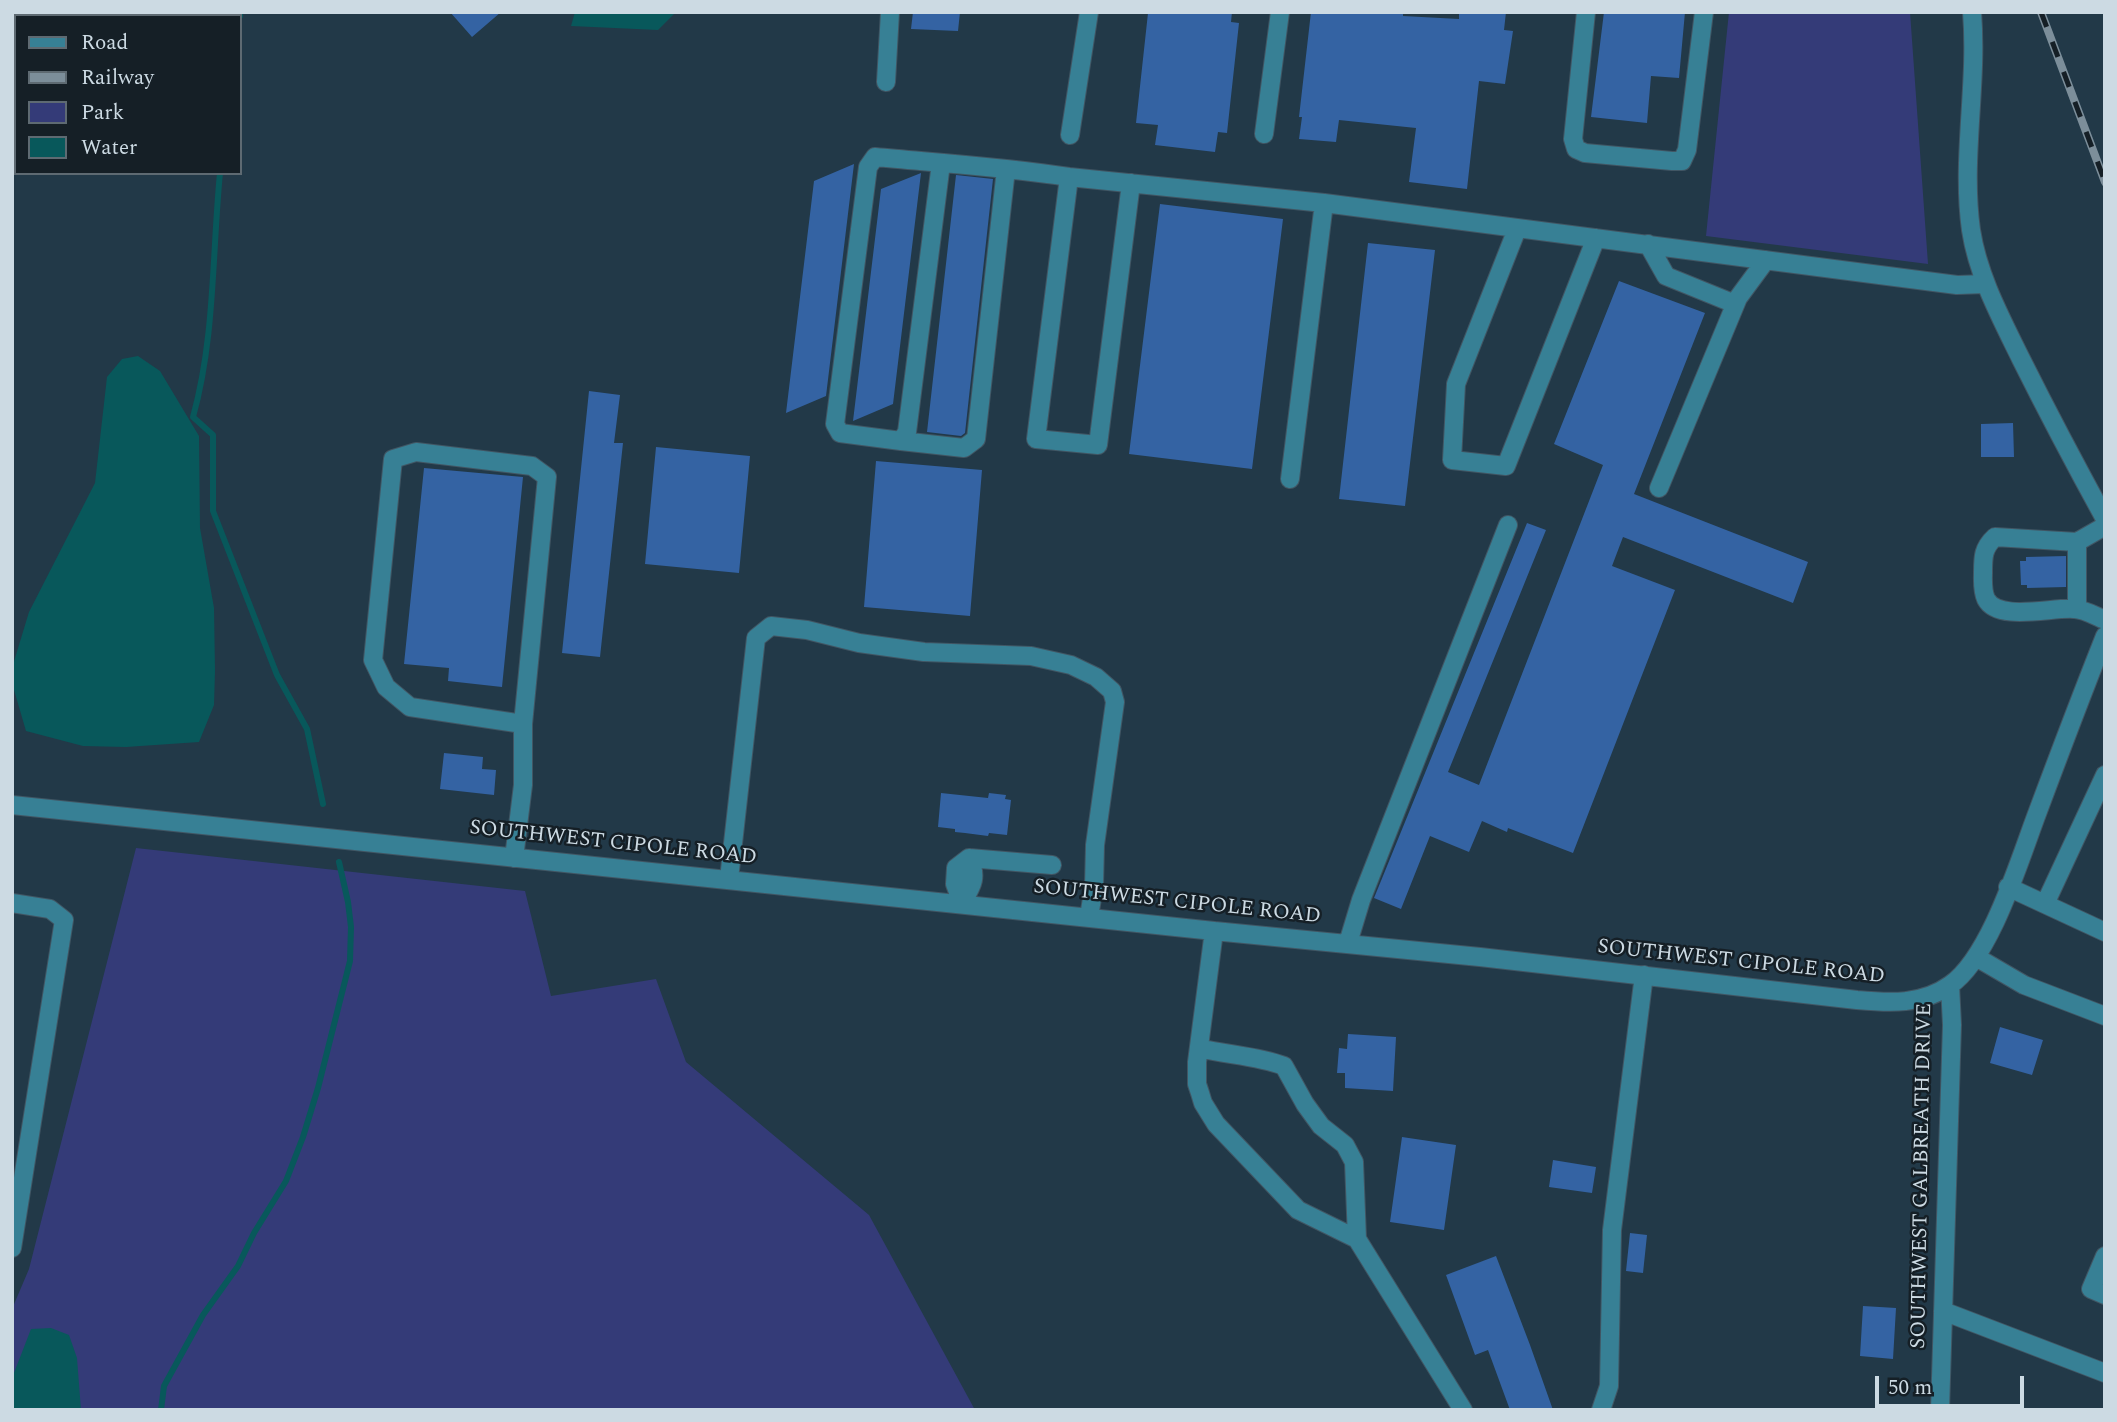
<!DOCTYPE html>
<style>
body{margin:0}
#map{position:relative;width:2117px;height:1422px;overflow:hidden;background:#223948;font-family:Spectral,serif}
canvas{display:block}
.frame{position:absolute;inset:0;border:14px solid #ccdae3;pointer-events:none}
.legend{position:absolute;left:14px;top:14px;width:228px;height:161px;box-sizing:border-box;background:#151f26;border:2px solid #5e6a72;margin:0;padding:9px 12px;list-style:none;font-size:21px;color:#ccdae3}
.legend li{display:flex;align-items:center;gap:14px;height:35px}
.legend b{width:35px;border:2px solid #5e6a72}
.scale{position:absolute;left:1875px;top:1376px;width:149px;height:32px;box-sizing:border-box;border:4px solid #ccdae3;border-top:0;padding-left:9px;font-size:21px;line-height:24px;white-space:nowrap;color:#ccdae3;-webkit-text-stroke:5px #151f26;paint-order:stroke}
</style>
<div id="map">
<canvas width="2117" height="1422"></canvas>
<div class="frame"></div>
<ul class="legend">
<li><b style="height:9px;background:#378095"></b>Road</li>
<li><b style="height:9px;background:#7c8e9a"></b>Railway</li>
<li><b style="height:19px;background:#343b78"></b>Park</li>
<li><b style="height:19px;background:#08585b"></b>Water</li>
</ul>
<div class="scale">50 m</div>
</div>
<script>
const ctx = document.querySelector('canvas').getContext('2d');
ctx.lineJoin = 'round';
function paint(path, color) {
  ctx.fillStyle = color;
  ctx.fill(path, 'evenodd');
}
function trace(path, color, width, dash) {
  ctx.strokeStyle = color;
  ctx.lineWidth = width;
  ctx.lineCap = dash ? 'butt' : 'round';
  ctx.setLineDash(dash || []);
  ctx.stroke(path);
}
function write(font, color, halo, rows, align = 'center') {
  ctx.font = font + ' Spectral,serif';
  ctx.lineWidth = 5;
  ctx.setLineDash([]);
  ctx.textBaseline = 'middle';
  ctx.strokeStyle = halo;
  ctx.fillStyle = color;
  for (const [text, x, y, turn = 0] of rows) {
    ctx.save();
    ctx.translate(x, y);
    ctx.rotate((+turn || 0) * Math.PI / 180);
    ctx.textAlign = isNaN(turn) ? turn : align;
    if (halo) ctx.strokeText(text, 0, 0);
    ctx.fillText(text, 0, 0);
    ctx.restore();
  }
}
const green = new Path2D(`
 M1729 12H1910L1928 264 1706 236Z
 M136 848 525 891 551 996 656 979 686 1062 869 1215 975 1410H12V1309L29 1269Z`);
const water = new Path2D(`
 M575 12H676L658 30 571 26Z
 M138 356 160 371 199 436 200 528 214 608 215 671 214 705 199 742 126 747 83 746 26 731 12 683V668L29 612 95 483 107 377 122 359Z
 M51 1328 69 1335 77 1358 81 1410H12V1378L31 1329Z`);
const stream = new Path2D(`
 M240 16V12
 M220 173C212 255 215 338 193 417L213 435V511L277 675 307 729 323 804
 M161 1410 164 1386 203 1315 238 1266 254 1233 286 1181 303 1137 318 1088 350 961 351 927 348 902 339 862`);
const building = new Path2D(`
 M450 12H501L472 37Z
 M913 12H960L958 31 911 29Z
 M1161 12H1232L1231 22 1239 23 1227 133 1218 132 1215 152 1155 145 1158 125 1136 123 1148 13 1160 14Z
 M1311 12H1403V16L1459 19V12H1506L1504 30 1513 31 1505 84 1479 81 1467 189 1409 182 1416 128 1339 120 1336 142 1299 139 1302 117H1299Z
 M1604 12H1685L1679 78 1651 76 1647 123 1591 117Z
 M854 164 826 396 786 413 814 181Z
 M921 173 893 404 853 421 881 189Z
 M956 175 993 179 965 433 961 436 927 432Z
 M1160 204 1283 219 1252 469 1129 454Z
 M1368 243 1435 250 1405 506 1339 499Z
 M1619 281 1705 313 1634 494 1808 562 1793 603 1623 537 1612 566 1675 590 1573 853 1508 828 1507 832 1482 821 1469 852 1430 836 1401 909 1374 898 1527 523 1546 530 1448 772 1479 785 1603 465 1554 444Z
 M589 391 620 395 614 443H623L600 657 562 653Z
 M2013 423 2014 457H1981V424Z
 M656 447 750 456 739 573 645 564Z
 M876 461 982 470 970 616 864 607Z
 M424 468 523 477 502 687 448 681 449 668 404 664Z
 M2066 556V587L2027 588V585H2021L2020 561H2026V557Z
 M444 753 483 757 482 769 496 770 494 795 440 789Z
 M941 793 988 798 989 793 1006 795 1005 799 1011 800 1007 835 989 833 988 836 965 833 955 832V829L938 827Z
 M2000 1027 2043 1040 2032 1075 1990 1063Z
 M1348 1034 1396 1037 1393 1091 1345 1088V1073H1337L1339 1048 1347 1049Z
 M1402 1137 1456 1145 1444 1230 1390 1222Z
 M1553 1160 1596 1167 1592 1193 1549 1187Z
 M1630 1233 1647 1235 1643 1273 1626 1271Z
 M1496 1256 1530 1345 1553 1410H1510L1488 1350 1475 1355 1446 1275Z
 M1863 1306 1896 1308 1893 1359 1860 1356Z`);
const minor = new Path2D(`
 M1586 12 1573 139 1576 149 1585 153 1672 161H1682L1687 150 1704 12
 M1972 12C1978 85 1961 158 1971 230 1978 276 2001 318 2021 359 2048 413 2076 466 2105 519
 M886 82 890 12
 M1264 134 1280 12
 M1070 135 1089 12
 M941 163 907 432 901 441 840 433 835 424 868 167 875 157C940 163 1005 167 1069 177L1324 203 1957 285 1986 284
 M1069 177 1036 439 1098 445 1131 183
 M1517 229 1456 384 1452 460 1506 466 1596 238
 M1648 244 1666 276 1735 304
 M901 441 964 448 976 439 1006 169
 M1290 479 1324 203
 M1659 488 1738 298 1766 260
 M2105 526 2077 542 1995 537C1983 548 1983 557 1983 572 1983 581 1982 590 1986 599 1998 622 2052 607 2074 609 2084 609 2095 616 2105 620
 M2077 608V542
 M12 805 1214 931 1480 957 1857 1000C1890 1003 1922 1005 1950 985 1991 957 2020 858 2038 811 2060 752 2082 694 2105 636
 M514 858 523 785V724L547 477 532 466 416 452 393 459 373 660 386 687 410 707 523 724
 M969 858C978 878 972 886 962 903L955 884 956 868Z
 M969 858 1052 865
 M729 879 756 638 771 626 807 630 859 643 924 652 1031 656 1071 665 1096 677 1112 691 1115 702 1095 845 1094 886 1089 917
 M2008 887 2105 932
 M12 903 50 909 64 920 12 1248
 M2045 904 2105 775
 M1214 931 1197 1062V1084L1200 1093 1203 1103 1216 1124 1298 1210 1357 1239 1463 1410
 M1348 943 1361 900 1508 525
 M1976 957 2024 985 2105 1016
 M1199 1048C1227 1055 1257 1056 1284 1066L1305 1104 1321 1126 1345 1145 1354 1162 1357 1239
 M2105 1256 2091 1289 2105 1295
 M1943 1311 2105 1373
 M1601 1410 1609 1386 1612 1230 1644 975
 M1940 1410 1952 1025 1950 985`);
const rail = new Path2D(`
 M2041 12 2105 182`);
const streetNames = [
 ["SOUTHWEST CIPOLE ROAD",613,844,6],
 ["SOUTHWEST CIPOLE ROAD",1177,903,6],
 ["SOUTHWEST CIPOLE ROAD",1741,963,6],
 ["SOUTHWEST GALBREATH DRIVE",1923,1176,-89]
];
paint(green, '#343b78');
paint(water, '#08585b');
trace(stream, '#08585b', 6);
paint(building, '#3463a3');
trace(minor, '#415664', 20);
trace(minor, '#378095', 18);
trace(rail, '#7c8e9a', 8);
trace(rail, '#151f26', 5, [16]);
write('21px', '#ccdae3', '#151f26', streetNames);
</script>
